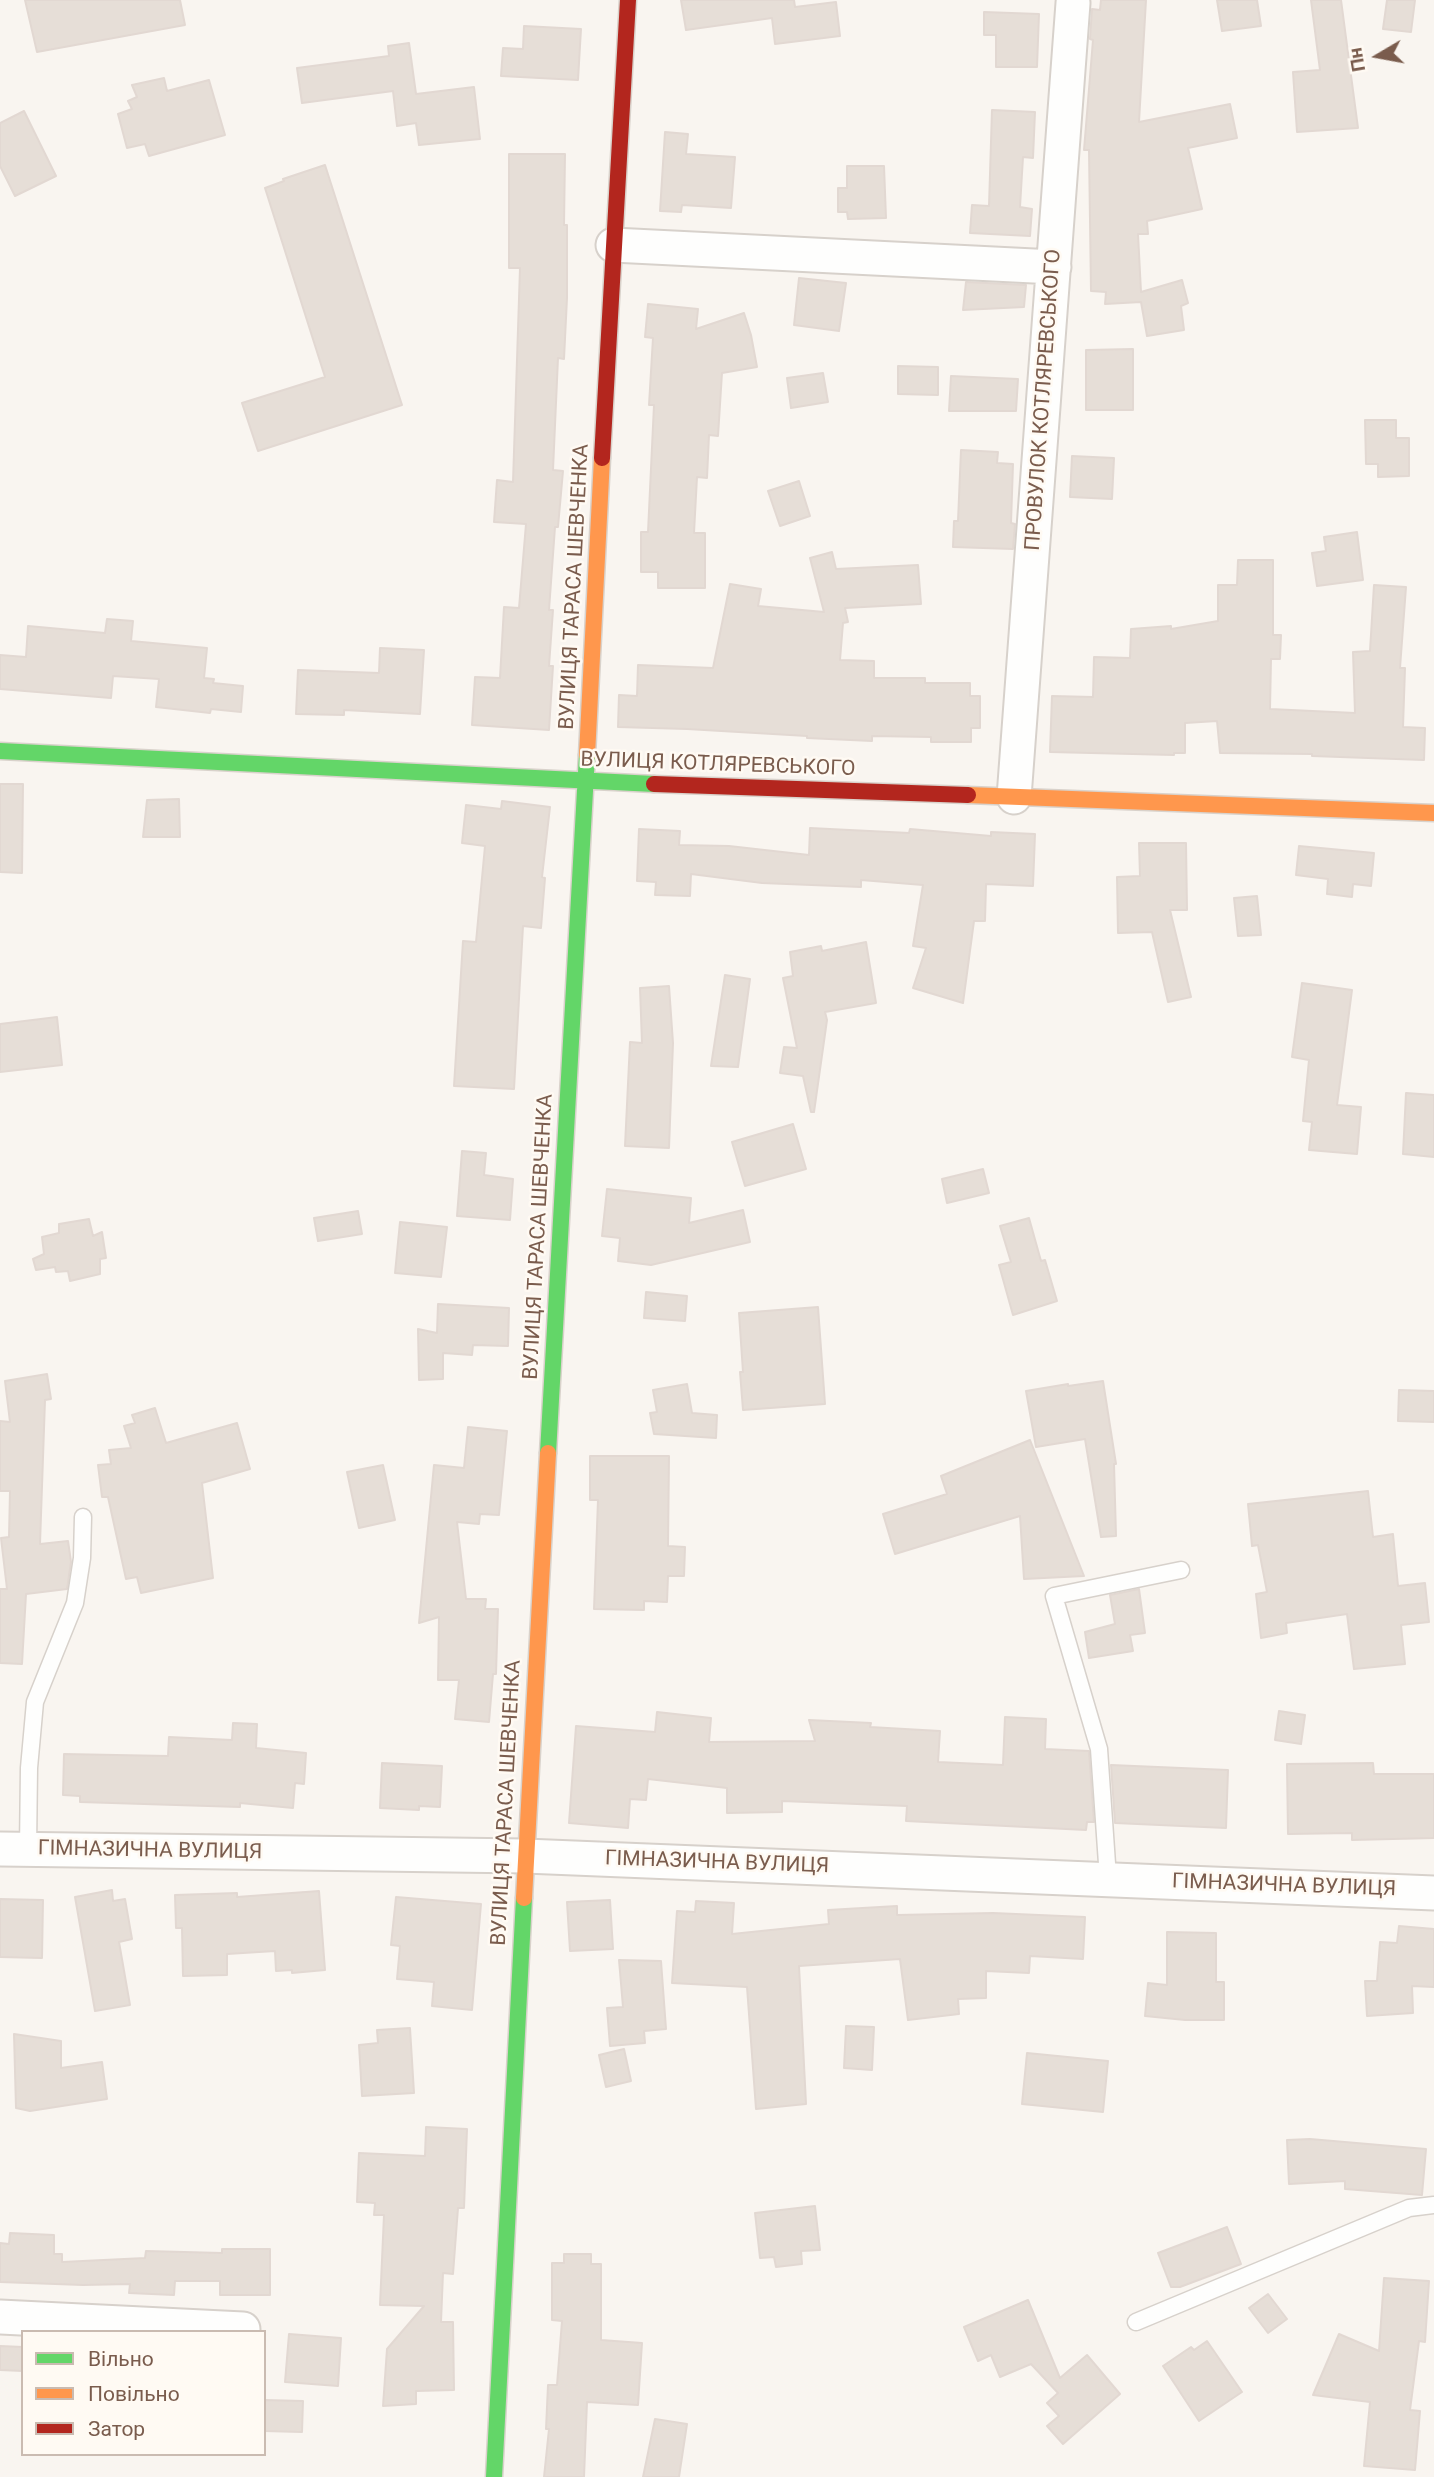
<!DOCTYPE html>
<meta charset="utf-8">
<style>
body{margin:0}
#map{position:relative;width:1434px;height:2477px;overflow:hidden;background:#f9f5f0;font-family:Roboto,sans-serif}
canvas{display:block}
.legend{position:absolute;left:21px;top:2330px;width:245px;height:126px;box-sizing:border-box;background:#fffaf3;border:2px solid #cabbb1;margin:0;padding:9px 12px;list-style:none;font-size:21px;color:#7a5c4d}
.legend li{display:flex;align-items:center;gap:14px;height:35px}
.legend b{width:35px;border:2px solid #cabbb1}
.north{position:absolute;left:1343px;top:21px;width:70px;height:70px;-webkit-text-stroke:5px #fffaf3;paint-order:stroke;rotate:260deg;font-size:19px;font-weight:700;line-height:28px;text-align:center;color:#7a5c4d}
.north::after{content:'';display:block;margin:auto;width:24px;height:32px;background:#7a5c4d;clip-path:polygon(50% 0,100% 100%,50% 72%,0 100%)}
</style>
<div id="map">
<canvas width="1434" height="2477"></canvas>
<ul class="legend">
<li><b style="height:9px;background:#63d668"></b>Вільно</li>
<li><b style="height:9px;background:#ff974d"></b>Повільно</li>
<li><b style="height:9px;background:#b3261e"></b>Затор</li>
</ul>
<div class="north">Пн</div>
</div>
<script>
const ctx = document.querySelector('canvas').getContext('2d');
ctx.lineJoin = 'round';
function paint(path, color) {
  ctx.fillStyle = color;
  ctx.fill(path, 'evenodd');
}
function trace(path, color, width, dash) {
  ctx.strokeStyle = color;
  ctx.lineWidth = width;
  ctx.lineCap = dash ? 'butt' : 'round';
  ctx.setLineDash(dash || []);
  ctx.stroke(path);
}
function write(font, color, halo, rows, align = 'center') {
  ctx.font = font + ' Roboto,sans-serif';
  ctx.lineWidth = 5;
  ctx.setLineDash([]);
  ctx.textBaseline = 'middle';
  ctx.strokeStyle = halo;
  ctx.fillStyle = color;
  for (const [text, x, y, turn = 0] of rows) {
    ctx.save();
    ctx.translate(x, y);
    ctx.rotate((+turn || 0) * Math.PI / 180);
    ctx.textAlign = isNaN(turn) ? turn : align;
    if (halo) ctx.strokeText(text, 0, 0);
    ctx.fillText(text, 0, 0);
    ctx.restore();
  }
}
const building = new Path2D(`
 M25 0H180L185 25 37 52Z
 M681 0H794L795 7 836 2 840 36 775 44 772 18 686 30Z
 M1101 0H1146L1139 122 1230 104 1237 138 1188 148 1202 209 1147 221 1148 234H1138L1141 292 1182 280 1188 303 1181 306 1184 330 1147 336 1141 302 1105 304 1106 292 1091 291 1089 150H1084L1093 40 1090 39 1092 9 1100 10Z
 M1217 0H1257L1261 26 1222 31Z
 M1311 0H1341L1358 128 1297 132 1293 72 1320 70Z
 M1387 0H1415L1411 32 1383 29Z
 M984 12 1039 14 1037 67H996V35H984Z
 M524 26 581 29 578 80 501 76 503 48 523 49Z
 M409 43 416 94 474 87 480 139 419 145 416 123 397 126 393 91 302 103 297 68 389 56 388 46Z
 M164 78 167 91 209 80 225 135 149 156 145 144 127 148 118 114 132 109 128 101 137 97 132 85Z
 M992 110 1035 112 1033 158 1023 157 1020 207 1032 209 1030 236 970 233 972 205 989 206Z
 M24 111 56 176 15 196 0 166V123Z
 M665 132 688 134 686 154 735 157 731 208 682 205 681 212 660 211Z
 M509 154H565L564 225H567V298L564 359 558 358 553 470 563 471 558 527H555L549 610H553L549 666H553L549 730 472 725 475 677 500 678 504 607 519 608 526 524 494 522 497 480 513 482 520 268H509Z
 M325 165 402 405 258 451 242 403 325 377 265 188 284 181 283 179Z
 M847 166H884L886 218 848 219 847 212H838V188H847Z
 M799 278 846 283 839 331 794 325Z
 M966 282 1026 285 1024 307 963 310Z
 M648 304 698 309 696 329 744 313 751 335 757 367 722 373 718 436 709 435 707 478 697 477 694 533H705V588H658V572H641V532H648L654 405H649L653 338 645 337Z
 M1133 349V410H1086V350Z
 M898 366 938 367V395L898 394Z
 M823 373 828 402 791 408 787 378Z
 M951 376 1018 379 1016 411H949Z
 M1365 420H1396V438H1409V476L1378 477V464H1366Z
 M961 450 998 452 997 463 1013 464 1011 523 1015 524 1013 549 953 547 954 521H958Z
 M1072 456 1114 458 1112 499 1070 497Z
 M799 481 810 516 780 526 768 491Z
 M1357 532 1363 580 1317 586 1312 553 1326 551 1324 537Z
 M832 552 836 569 918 565 921 604 845 608 848 622 843 623 840 660 874 661V678H925V683H970V696H980V728H971V742H931V737L872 736V741L807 738V736L687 729 618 727 619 695 637 696 638 665 713 668 730 584 761 589 758 606 824 612 810 558Z
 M1238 560H1273V635H1281L1280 659H1271L1270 709 1355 713 1353 652 1370 651 1374 585 1406 587 1400 668H1405L1403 727 1425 728 1424 760 1312 756V754L1220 753 1217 721 1185 723V753H1174V755L1050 752 1052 696 1093 697 1094 657 1130 658 1131 629 1171 626V629L1218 621V585H1237Z
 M107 619 133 621 131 641 207 648 204 678 214 679 213 683 243 686 241 712 211 709 210 713 156 707 159 679 113 676 111 698 0 689V655L26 657 28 626 105 633Z
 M380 648 424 650 420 714 344 710V715L296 714 298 670 379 673Z
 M0 784H23L22 873 0 872Z
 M179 799 180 837H143L147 800Z
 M502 801 550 807 542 877 545 878 541 928 523 926 514 1089 454 1086 463 941 476 942 485 846 462 843 466 805 501 809Z
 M810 828 909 833 910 829 991 836V832L1035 834 1033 886 986 884 985 921H974L963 1003 913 988 926 948 913 946 923 885 861 880V887L762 883 691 874 690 896 655 895 656 882 637 881 639 829 680 831 679 845 729 846 809 855Z
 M1139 843H1186L1187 910H1170L1191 997 1168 1002 1152 932 1118 933 1117 877 1140 876Z
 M1299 846 1374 853 1371 886 1353 884 1352 897 1327 894 1328 879 1296 875Z
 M1257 896 1261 935 1238 936 1234 898Z
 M866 942 876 1003 825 1012 827 1020 814 1112H811L803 1076 780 1073 784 1047 797 1048 783 978 793 976 790 952 821 946 822 951Z
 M725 975 750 979 738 1067 711 1066Z
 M1302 983 1352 990 1337 1105 1361 1107 1357 1154 1309 1150 1312 1122 1303 1121 1309 1060 1292 1057Z
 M669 986 673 1043 669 1148 625 1146 630 1042 642 1043 640 988Z
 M57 1017 62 1065 0 1072V1024Z
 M1406 1093 1434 1095V1157L1403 1154Z
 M793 1124 806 1169 745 1186 732 1142Z
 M462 1151 486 1153 484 1175 513 1179 510 1220 457 1216Z
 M983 1169 989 1193 947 1203 942 1179Z
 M607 1189 691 1198 689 1223 743 1210 750 1242 651 1265 618 1261 620 1238 602 1236Z
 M358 1211 362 1234 318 1241 314 1218Z
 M1029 1218 1041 1261 1045 1260 1057 1301 1013 1315 999 1265 1011 1262 1000 1226Z
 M89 1219 93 1236 102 1232 106 1258 100 1259V1274L70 1281 68 1271 56 1272 55 1267 36 1270 33 1259 44 1254 42 1237 59 1233V1224Z
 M400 1222 447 1227 441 1277 395 1273Z
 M646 1292 687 1296 685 1321 644 1318Z
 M438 1304 509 1308 508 1346 473 1345 472 1355 443 1353V1379L419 1380 418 1329 437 1333Z
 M818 1307 825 1404 743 1410 740 1372H743L739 1313Z
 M47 1374 51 1399 45 1400 40 1544 68 1541 71 1562 67 1589 26 1594 22 1664 0 1663V1589H7L1 1538 9 1537 10 1491H0V1421L10 1422 5 1381Z
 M1103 1381 1116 1464H1114L1116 1536 1101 1537 1085 1439 1036 1447 1026 1391 1068 1384V1386Z
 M687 1384 692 1413 717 1415 716 1438 654 1434 650 1413 657 1412 653 1390Z
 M1399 1390 1434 1391V1422L1398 1421Z
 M155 1408 166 1443 237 1423 250 1469 202 1483 213 1578 141 1593 137 1577 126 1579 108 1497H102L98 1465 111 1464 109 1450 131 1448 124 1426 135 1423 132 1415Z
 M468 1427 507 1431 499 1515 480 1514 479 1524 457 1522 466 1599H486L485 1609H498L496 1674H493L489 1722 455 1719 459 1680H438L439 1617 419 1623 434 1465 464 1468Z
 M1030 1440 1084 1576 1024 1579 1020 1516 895 1554 883 1514 947 1494 941 1476Z
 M590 1456H669L668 1546 685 1547 684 1576H668L667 1602 644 1601V1610L594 1609 598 1500H590Z
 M383 1465 395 1520 359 1528 347 1472Z
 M1368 1491 1373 1537 1393 1534 1398 1586 1425 1583 1429 1622 1401 1625 1405 1664 1354 1669 1347 1614 1286 1623 1287 1633 1261 1638 1256 1594 1267 1592 1258 1545 1252 1546 1248 1504Z
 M1139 1589 1145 1633 1130 1635 1133 1651 1089 1658 1085 1632 1115 1624 1110 1595Z
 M1279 1711 1305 1715 1301 1744 1275 1740Z
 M657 1712 711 1718 709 1742 815 1741 809 1720 871 1723 870 1727 940 1731 938 1762 1003 1765 1005 1717 1046 1719 1045 1749 1089 1751 1094 1822H1087L1086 1830 906 1821 907 1806 782 1801V1812L727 1813V1788L648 1779 646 1800 630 1799 628 1828 569 1823 576 1726 655 1732Z
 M233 1723 257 1724 256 1748 306 1753 304 1784 295 1783 293 1808 240 1803V1807L80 1802V1796L63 1795 64 1754 168 1756 169 1737 232 1740Z
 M382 1763 442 1766 440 1807 419 1806V1810L380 1808Z
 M1373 1763 1374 1774H1434V1838L1352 1840V1833L1288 1834 1287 1764Z
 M1111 1765 1228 1770 1226 1828 1115 1823Z
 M112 1890 113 1901 125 1899 132 1939 119 1942 130 2005 95 2011 75 1897Z
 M319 1891 325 1970 292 1973V1970L276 1971 275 1951 227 1954V1975L183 1976 182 1928H176L175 1895 237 1893V1897Z
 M396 1897 481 1904 472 2010 432 2006 434 1982 397 1979 400 1946 391 1945Z
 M0 1899 43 1900 42 1958 0 1957Z
 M610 1900 613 1949 570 1951 567 1902Z
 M696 1901 734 1903 732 1934 829 1924 828 1910 897 1906V1915L993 1913 1085 1917 1083 1959 1030 1956 1029 1973 986 1971V1998L958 1999 959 2014 908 2020 900 1959 799 1966 806 2104 756 2109 747 1987 672 1983 677 1911 695 1912Z
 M1399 1926 1434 1929V1987L1412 1986 1413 2013 1367 2016 1365 1981H1377L1380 1942 1397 1943Z
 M1167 1932 1216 1933V1982H1224V2020H1185L1145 2016 1148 1983 1167 1985Z
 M619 1960 661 1961 666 2029 644 2031 645 2043 610 2046 607 2008 623 2007Z
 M846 2026 874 2027 872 2070 844 2068Z
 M410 2028 414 2093 362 2096 359 2045 378 2043 377 2030Z
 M14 2034 61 2041V2068L102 2062 107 2099 30 2111 16 2108Z
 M624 2049 631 2081 606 2087 599 2055Z
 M1027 2053 1108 2061 1103 2112 1022 2104Z
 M426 2127 467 2129 464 2208H458L453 2274 443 2273 441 2322H453L454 2390 416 2391V2404L383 2406 387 2349 424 2306 380 2305 384 2215H374L375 2203 357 2202 359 2153 425 2156Z
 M1310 2139 1426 2149 1422 2195 1345 2189V2181L1289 2184 1287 2140Z
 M815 2206 820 2250 801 2251 802 2264 776 2267 774 2257 760 2258 755 2213Z
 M1227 2227 1241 2264 1180 2287H1171L1158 2253Z
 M10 2233 54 2235V2254H62V2262L145 2258 146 2251 222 2253V2249H270V2295H220V2281H175L174 2295 129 2293 130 2284 83 2285 0 2282V2243L9 2244Z
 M564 2254H591V2264H601V2340L642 2343 638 2405 587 2402 584 2477H544L549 2429H546L548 2385H557L562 2321 552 2320V2263H564Z
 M1384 2278 1429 2281 1425 2342 1419 2341 1410 2410 1420 2411 1415 2470 1364 2466 1370 2402 1313 2395 1339 2334 1379 2351Z
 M1268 2294 1287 2319 1268 2333 1249 2308Z
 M1028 2300 1060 2378 1087 2355 1120 2394 1063 2444 1047 2426 1059 2416 1047 2403 1058 2393 1031 2364 1000 2377 991 2355 978 2361 964 2327Z
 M289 2334 341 2338 338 2386 285 2382Z
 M1207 2341 1242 2392 1199 2421 1163 2366 1191 2347 1194 2350Z
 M0 2346 23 2347V2371L0 2370Z
 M264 2400 303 2401 302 2432 264 2431Z
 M655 2419 687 2424 679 2477H643Z`);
const lane = new Path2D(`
 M28 1849 29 1768 35 1702 75 1603 82 1558 83 1517
 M1108 1878 1099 1749 1054 1596 1181 1570
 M1136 2322 1409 2208 1434 2205`);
const street = new Path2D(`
 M613 245 1054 267
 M1014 797 1073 3
 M0 1849 525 1856 1434 1893
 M0 2317 243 2329`);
const fast = new Path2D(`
 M0 751 654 784
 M548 1453 587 755
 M494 2477 524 1898`);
const slow = new Path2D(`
 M587 755 602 458
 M968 795 1434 813
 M524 1898 548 1453`);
const jam = new Path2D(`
 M602 458 628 0
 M654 784 968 795`);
const streetNames = [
 ["ПРОВУЛОК КОТЛЯРЕВСЬКОГО",1044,400,-86],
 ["ВУЛИЦЯ ТАРАСА ШЕВЧЕНКА",575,587,-87],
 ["ВУЛИЦЯ КОТЛЯРЕВСЬКОГО",718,765,2],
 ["ВУЛИЦЯ ТАРАСА ШЕВЧЕНКА",539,1237,-87],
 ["ВУЛИЦЯ ТАРАСА ШЕВЧЕНКА",507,1803,-87],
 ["ГІМНАЗИЧНА ВУЛИЦЯ",150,1851,1],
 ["ГІМНАЗИЧНА ВУЛИЦЯ",717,1863,2],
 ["ГІМНАЗИЧНА ВУЛИЦЯ",1284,1886,2]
];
paint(building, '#e6ded7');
trace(building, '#e2d8d2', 2);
trace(lane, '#d7d1cb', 19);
trace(street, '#d7d1cb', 37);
trace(fast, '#d9d2cb', 19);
trace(slow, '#d9d2cb', 19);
trace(jam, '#d9d2cb', 19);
trace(lane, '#fefefd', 16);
trace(street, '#fefefd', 33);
trace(fast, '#63d668', 16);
trace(slow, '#ff974d', 16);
trace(jam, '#b3261e', 16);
write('21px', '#7a5c4d', '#fffaf3', streetNames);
</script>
